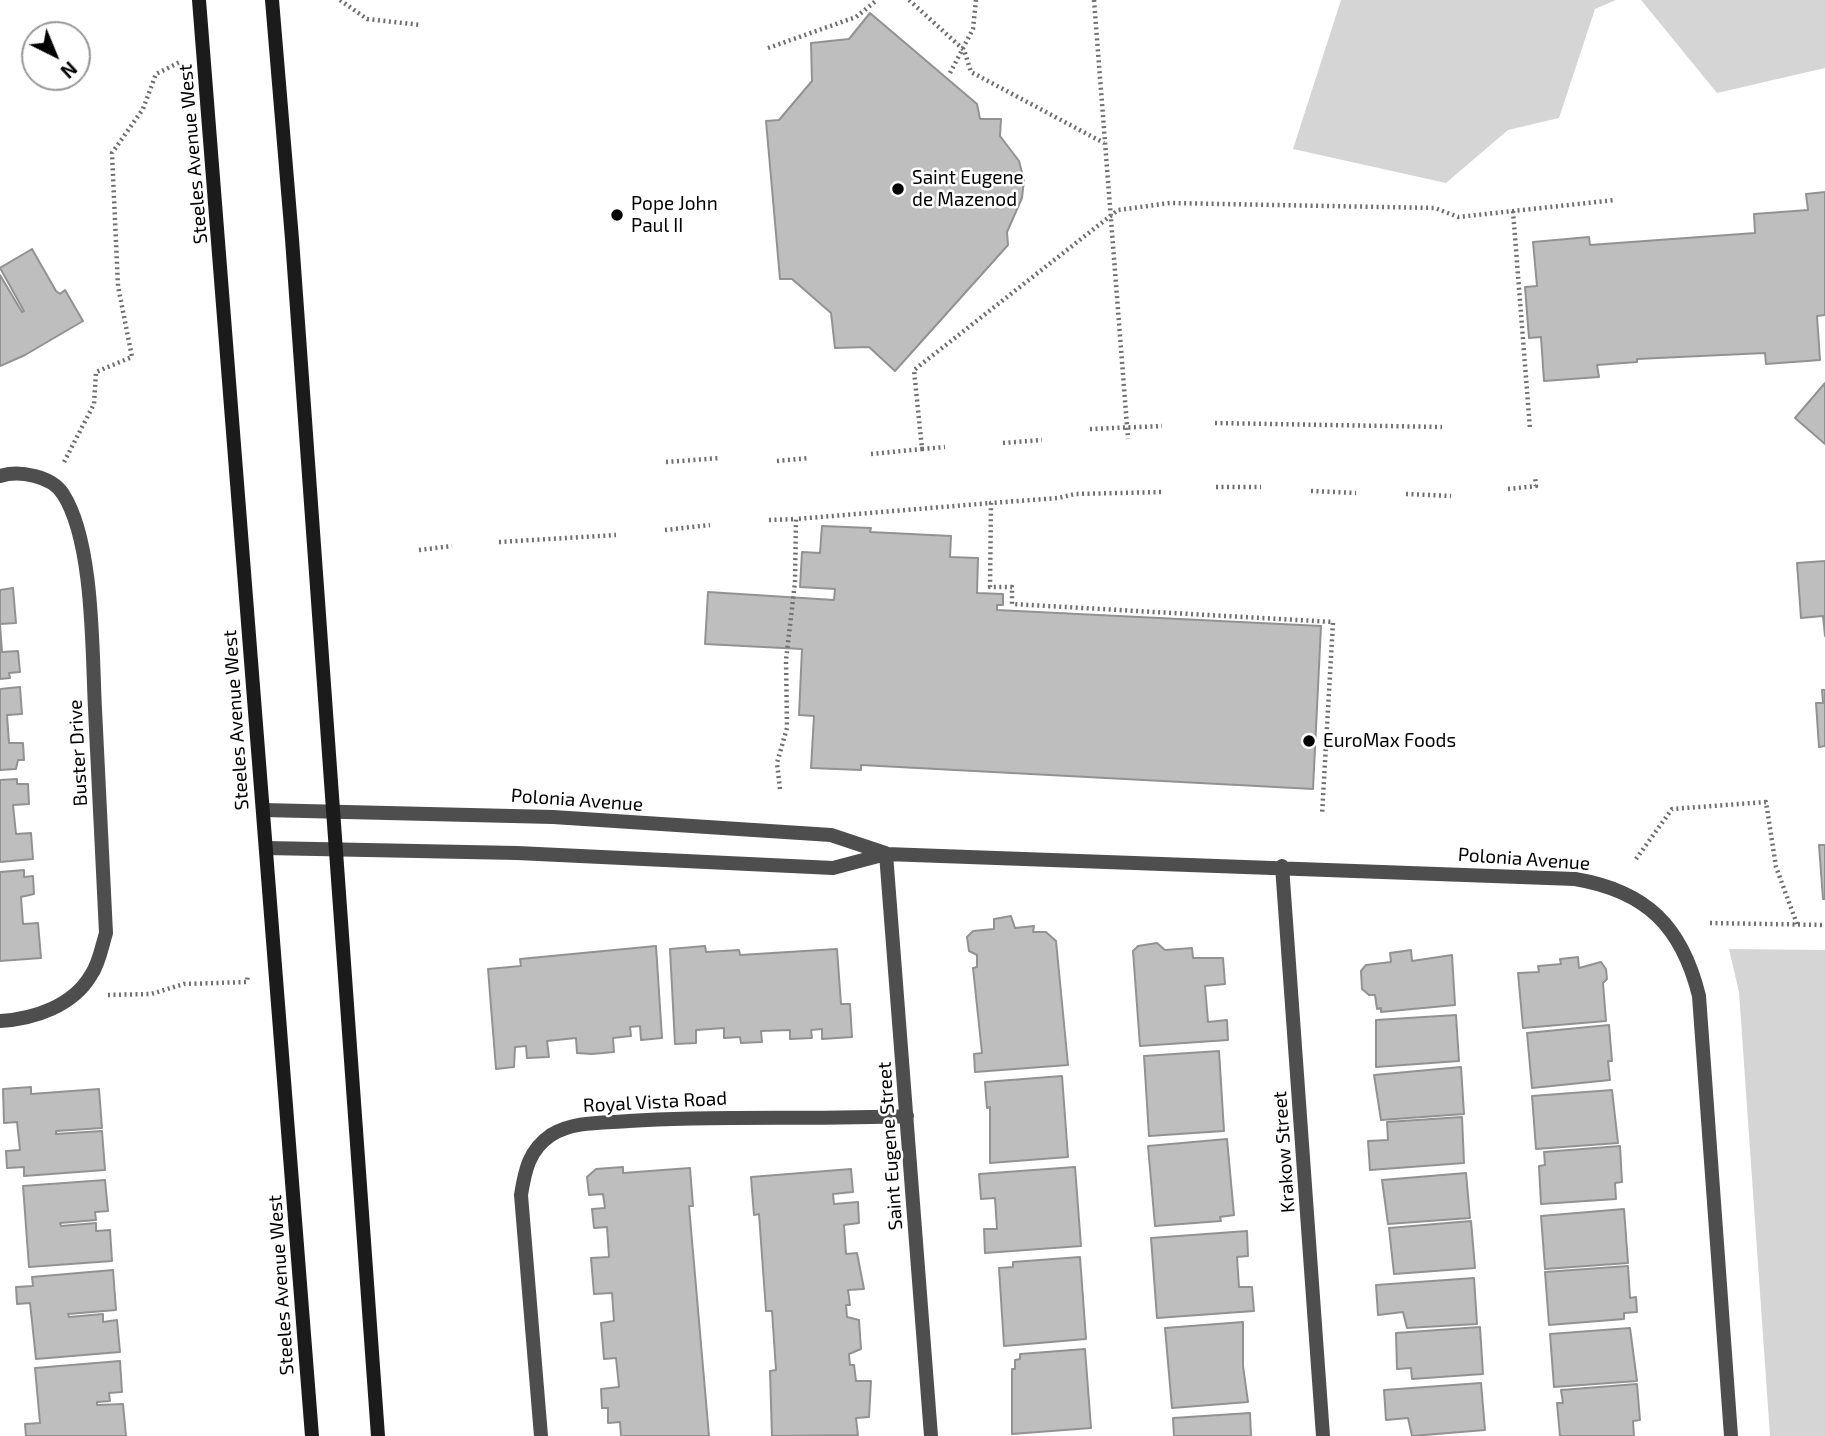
<!DOCTYPE html>
<style>
body{margin:0}
#map{position:relative;width:1825px;height:1436px;overflow:hidden;background:#fff;font-family:"Exo 2",sans-serif}
canvas{display:block}
.north{position:absolute;left:21px;top:21px;width:70px;height:70px;box-sizing:border-box;background:#fff;border:2px solid #999;border-radius:50%;rotate:137deg;font-size:19px;font-weight:700;line-height:28px;text-align:center;color:#000}
.north::after{content:'';display:block;margin:auto;width:24px;height:32px;background:#000;clip-path:polygon(50% 0,100% 100%,50% 72%,0 100%)}
</style>
<div id="map">
<canvas width="1825" height="1436"></canvas>
<div class="north">N</div>
</div>
<script>
const ctx = document.querySelector('canvas').getContext('2d');
ctx.lineJoin = 'round';
function paint(path, color) {
  ctx.fillStyle = color;
  ctx.fill(path, 'evenodd');
}
function trace(path, color, width, dash) {
  ctx.strokeStyle = color;
  ctx.lineWidth = width;
  ctx.lineCap = dash ? 'butt' : 'round';
  ctx.setLineDash(dash || []);
  ctx.stroke(path);
}
function write(font, color, halo, rows, align = 'center') {
  ctx.font = font + ' "Exo 2",sans-serif';
  ctx.lineWidth = 5;
  ctx.setLineDash([]);
  ctx.textBaseline = 'middle';
  ctx.strokeStyle = halo;
  ctx.fillStyle = color;
  for (const [text, x, y, turn = 0] of rows) {
    ctx.save();
    ctx.translate(x, y);
    ctx.rotate((+turn || 0) * Math.PI / 180);
    ctx.textAlign = isNaN(turn) ? turn : align;
    if (halo) ctx.strokeText(text, 0, 0);
    ctx.fillText(text, 0, 0);
    ctx.restore();
  }
}
const green = new Path2D(`
 M1341 0H1616L1595 9 1559 118 1508 130 1446 183 1293 149Z
 M1641 0H1825V68L1717 93Z
 M1729 949 1825 950V1436H1770L1739 992Z`);
const building = new Path2D(`
 M870 13 977 104 980 119H1001L1000 136 1019 161 1024 180 1022 198 1007 232 1008 245 895 371 869 347 835 348 831 313 792 279H780L766 121 779 120 812 81 811 43 849 39Z
 M1825 192V315L1817 316 1820 360 1766 364 1765 353 1637 359V362L1597 365 1599 377 1544 381 1541 337 1529 338 1525 287 1537 286 1533 242 1589 237 1590 245 1755 233 1754 214 1808 210 1806 194Z
 M32 249 56 291 60 294 65 290 83 321 25 355 0 366V275L22 312 24 311 0 268Z
 M1825 383V444L1795 418Z
 M822 526 871 528 870 532 951 536 950 557 978 558 977 593 1003 594V605H997V610L1321 626 1313 789 861 765V770L811 768 814 716 799 715 802 649 705 644 708 592 834 600 835 589 800 587 802 552 820 553Z
 M1825 561V636L1823 616 1801 618 1797 563Z
 M13 588 16 623 0 624 2 652 18 651 20 672 9 673 10 678 0 679V590Z
 M20 687 22 714 7 715 9 743H23L24 760H18L16 769 0 770V689Z
 M1822 690H1825V746L1819 747 1816 703H1823Z
 M17 779V784H28L29 804 13 805 16 834 31 833 33 859 0 862V780Z
 M1819 845H1825V899H1823Z
 M24 870V877L33 876 34 894 21 897 23 924 38 923 41 958 0 961V872Z
 M1011 916 1015 928 1034 926 1033 932H1046L1056 941 1068 1065 975 1072 974 1054 982 1053 973 968 977 967V955L969 951 967 937 973 931 994 929V919Z
 M1157 943 1165 950 1192 948 1193 958H1223L1225 984 1205 986 1208 1022 1227 1020 1228 1040 1140 1046 1133 951 1138 946Z
 M656 946 662 1038 641 1040 640 1026 630 1027 631 1036 613 1038 614 1052 592 1054 577 1053 576 1038 547 1041 549 1057 527 1058 526 1046 515 1047 514 1067 496 1069 488 969 521 966 520 959Z
 M705 946 706 952 739 950 740 955 837 949 841 1004H850L852 1037 822 1039V1029L811 1030 812 1038 790 1039V1030L761 1031 762 1042 741 1043 740 1037 724 1038V1028L696 1030V1043L675 1044 670 949Z
 M1411 950 1412 961 1452 955 1455 1005 1381 1012V1008L1377 1009 1375 995H1369L1362 989 1361 971 1366 965 1391 962 1390 953Z
 M1578 957 1579 968 1601 962 1606 969 1607 979 1603 983 1606 1021 1523 1028 1518 973 1539 972 1538 966 1561 964 1560 959Z
 M1456 1015 1459 1061 1376 1067V1020Z
 M1609 1025 1612 1061H1608L1610 1080 1532 1088 1527 1033Z
 M1219 1051 1224 1131 1149 1136 1144 1056Z
 M1461 1067 1464 1114 1381 1120 1374 1075Z
 M1062 1076 1068 1157 990 1163V1107L987 1108 985 1082Z
 M31 1087V1094L99 1089 102 1128 56 1131V1134L102 1131 105 1170 24 1176V1167L7 1168 6 1151 20 1150 17 1122 4 1123 3 1089Z
 M1612 1090 1618 1143 1536 1149 1532 1096Z
 M1462 1117 1464 1163 1370 1170 1368 1141 1388 1140 1387 1122Z
 M1227 1139 1234 1215 1220 1217 1221 1221 1155 1226 1148 1146Z
 M1620 1146 1622 1182 1615 1183 1616 1199 1541 1204 1539 1166 1545 1165 1544 1152Z
 M623 1167V1173L690 1168 693 1206H689L709 1436H621L620 1422 608 1423V1408H602L601 1389 619 1387 616 1358 604 1359 601 1323 614 1321 612 1293 594 1294 591 1258 609 1257 607 1227 594 1228 592 1209 605 1208 603 1194 589 1195 587 1177 596 1169Z
 M1075 1167 1081 1246 985 1253 984 1229H997L995 1198 981 1199 979 1174Z
 M851 1169 853 1192 833 1194 834 1204 858 1202 859 1223 844 1225 846 1254 857 1253 864 1289 848 1290 850 1305H846L847 1317 859 1320 861 1349 849 1354 850 1365H854L856 1381H871L869 1417 856 1418 858 1435 772 1436 770 1371 776 1370 772 1311H766L759 1214 754 1215 751 1177Z
 M1466 1173 1470 1218 1388 1224 1382 1180Z
 M105 1180 108 1211 95 1212 96 1220 60 1223 61 1226 96 1223V1231L110 1230 112 1261 29 1267 23 1186Z
 M1624 1209 1628 1263 1545 1269 1541 1216Z
 M1471 1221 1475 1268 1394 1274 1389 1228Z
 M1247 1231 1248 1256 1237 1257 1239 1287H1252L1254 1311 1157 1318 1151 1238Z
 M1080 1257 1086 1339 1004 1346 999 1268 1013 1267V1262Z
 M1628 1266 1630 1298 1636 1297 1637 1312 1624 1313V1319L1549 1325 1545 1272Z
 M113 1270 116 1310 68 1314 69 1317 103 1314V1322L117 1320 120 1352 36 1359 30 1303 17 1304 16 1287 33 1286 32 1277Z
 M1474 1278 1477 1324 1407 1328 1403 1312 1378 1315 1376 1285Z
 M1243 1322V1366L1248 1402 1172 1408 1165 1328Z
 M1480 1327 1483 1374 1412 1379 1411 1368 1397 1369 1396 1333Z
 M1630 1328 1637 1381 1554 1387 1550 1334Z
 M1085 1349 1091 1428 1012 1434V1369H1015V1360L1020 1359V1354Z
 M120 1361 122 1392 109 1393 110 1401 97 1402V1405L123 1404 126 1436H26L25 1424 40 1423 35 1368Z
 M1481 1383 1485 1430 1412 1436 1408 1418 1386 1420 1384 1390Z
 M1637 1384 1640 1420 1633 1421 1634 1436H1560L1557 1403H1563L1561 1390Z
 M1250 1413 1251 1436H1174L1173 1418Z`);
const path = new Path2D(`
 M340 0 367 19 421 25
 M909 0 964 50 971 72 1104 143
 M1094 0 1128 439
 M768 48 856 17 877 0
 M950 73 973 29 976 0
 M1513 211 1530 429
 M1215 423 1442 427
 M1090 429 1162 426
 M1003 443 1042 440
 M922 449 945 447
 M871 454 922 449 914 370 1118 210 1170 203 1435 208 1458 217 1615 200
 M777 461 809 458
 M64 462 94 404 96 372 132 357 118 286 112 153 143 109 156 74 180 62
 M666 462 720 458
 M1216 487H1261
 M1508 489 1536 486 1535 477
 M1311 491 1356 493
 M1161 492 1075 494 1058 498 991 503 990 587H1012V604L1333 622 1322 815
 M1406 494 1451 496
 M769 520 796 519
 M665 530 710 525
 M499 542 616 535
 M419 550 452 546
 M780 789 777 763 787 728 786 660 795 582 796 519 991 503
 M1636 859 1672 809 1766 802 1776 867 1797 924
 M1710 923 1825 925
 M108 995 151 994 184 984 247 982 248 975`);
const minor = new Path2D(`
 M0 476C19 470 52 476 63 494 94 542 92 652 95 709 99 784 102 858 106 933 102 946 99 964 91 975 73 1006 34 1019 0 1021
 M263 810 553 817 831 835 885 853
 M266 848 517 853 833 868 886 854 1575 879C1647 891 1682 927 1699 996L1731 1436
 M886 854 931 1436
 M1282 866 1323 1436
 M541 1436 521 1195C525 1170 529 1150 551 1135 573 1121 603 1123 629 1121 721 1115 814 1120 907 1116`);
const secondary = new Path2D(`
 M199 0 312 1436
 M272 0 292 239 378 1436`);
const markers = [
 [898,189,7,"#000"],
 [617,215,7,"#000"],
 [1309,741,7,"#000"]
];
const streetNames = [
 ["Steeles Avenue West",193,154,-95],
 ["Steeles Avenue West",236,720,-94],
 ["Buster Drive",78,753,-93],
 ["Polonia Avenue",577,800,4],
 ["Polonia Avenue",1524,859,4],
 ["Royal Vista Road",655,1102,-3],
 ["Saint Eugene Street",890,1146,-94],
 ["Krakow Street",1284,1152,-94],
 ["Steeles Avenue West",281,1285,-94]
];
const poiNames = [
 ["Saint Eugene",912,178],
 ["de Mazenod",912,200],
 ["Pope John",631,204],
 ["Paul II",631,226],
 ["EuroMax Foods",1323,741]
];
paint(green, '#d5d5d5');
paint(building, '#bebebe');
trace(building, '#929292', 2);
trace(path, '#707070', 4.5, [2, 3.5]);
trace(minor, '#4e4e4e', 14);
trace(secondary, '#1b1b1b', 14);
for (const [x, y, r, color] of markers) {
  const dot = new Path2D();
  dot.arc(x, y, r, 0, 2 * Math.PI);
  ctx.fillStyle = color;
  ctx.fill(dot);
  trace(dot, '#fff', 2.5);
}
write('19px', '#000', '#fff', streetNames);
write('19px', '#000', '#fff', poiNames, 'left');
</script>
